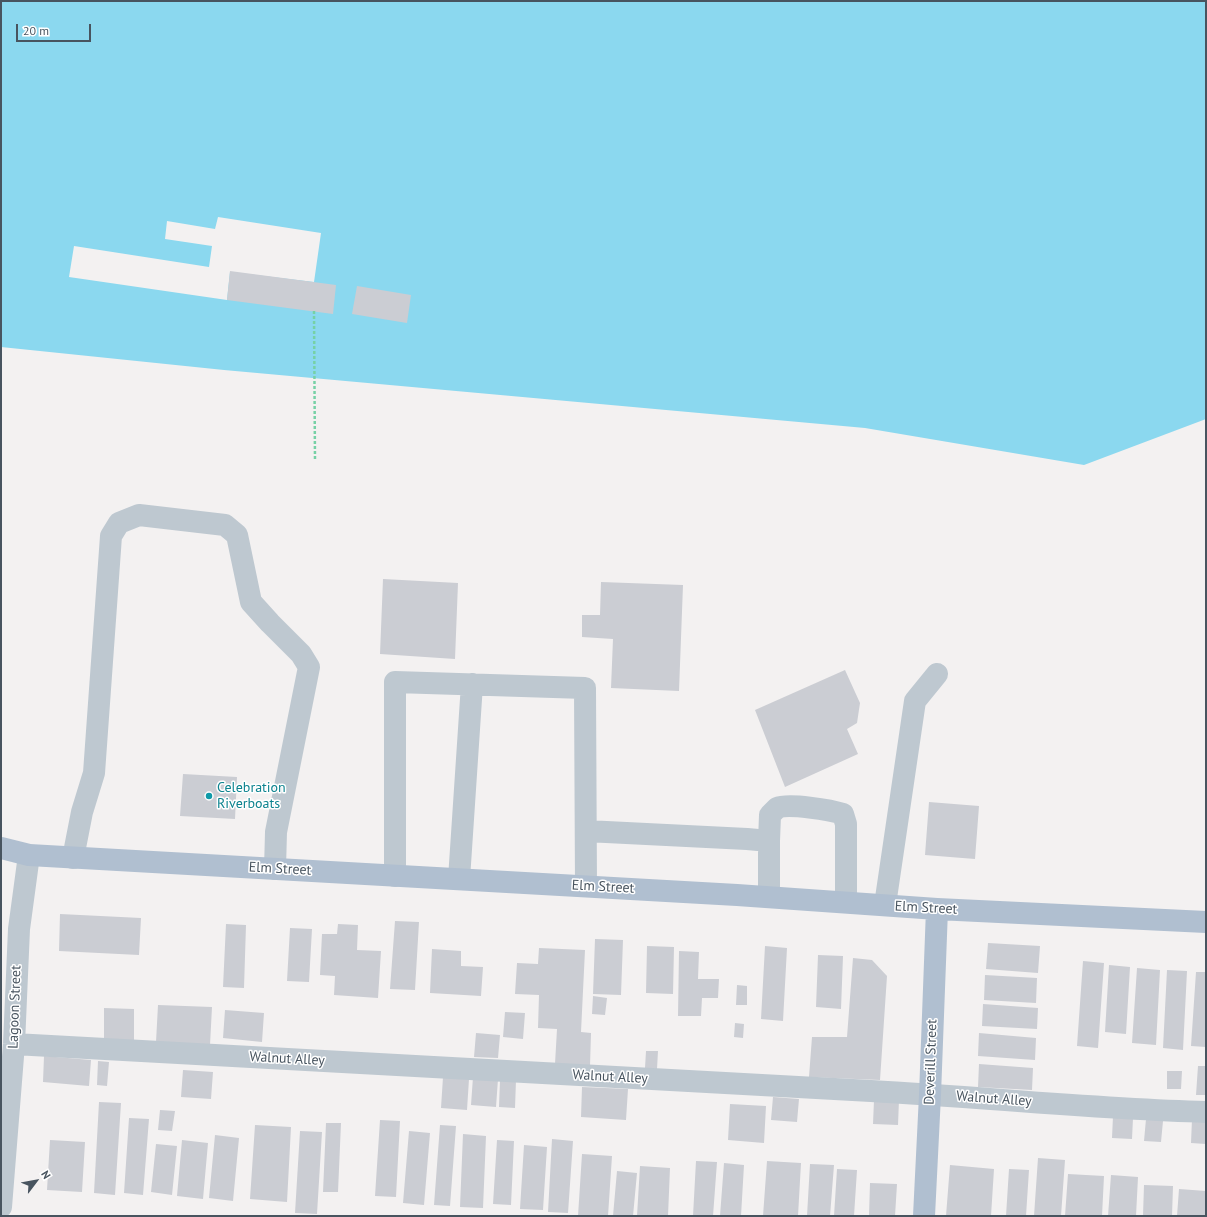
<!DOCTYPE html>
<style>
body{margin:0}
#map{position:relative;width:1207px;height:1217px;overflow:hidden;background:#f3f1f1;font-family:"PT Sans",sans-serif}
canvas{display:block}
.frame{position:absolute;inset:0;border:2px solid #48545f;pointer-events:none}
.north{position:absolute;left:16px;top:1161px;width:40px;height:40px;-webkit-text-stroke:3px #fff;paint-order:stroke;rotate:58deg;font-size:11px;font-weight:700;line-height:16px;text-align:center;color:#48545f}
.north::after{content:'';display:block;margin:auto;width:14px;height:18px;background:#48545f;clip-path:polygon(50% 0,100% 100%,50% 72%,0 100%)}
.scale{position:absolute;left:16px;top:24px;width:75px;height:18px;box-sizing:border-box;border:2px solid #48545f;border-top:0;padding-left:5px;font-size:12px;line-height:14px;white-space:nowrap;color:#48545f;-webkit-text-stroke:3px #fff;paint-order:stroke}
</style>
<div id="map">
<canvas width="1207" height="1217"></canvas>
<div class="frame"></div>
<div class="north">N</div>
<div class="scale">20 m</div>
</div>
<script>
const ctx = document.querySelector('canvas').getContext('2d');
ctx.lineJoin = 'round';
function paint(path, color) {
  ctx.fillStyle = color;
  ctx.fill(path, 'evenodd');
}
function trace(path, color, width, dash) {
  ctx.strokeStyle = color;
  ctx.lineWidth = width;
  ctx.lineCap = dash ? 'butt' : 'round';
  ctx.setLineDash(dash || []);
  ctx.stroke(path);
}
function write(font, color, halo, rows, align = 'center') {
  ctx.font = font + ' "PT Sans",sans-serif';
  ctx.lineWidth = 3;
  ctx.setLineDash([]);
  ctx.textBaseline = 'middle';
  ctx.strokeStyle = halo;
  ctx.fillStyle = color;
  for (const [text, x, y, turn = 0] of rows) {
    ctx.save();
    ctx.translate(x, y);
    ctx.rotate((+turn || 0) * Math.PI / 180);
    ctx.textAlign = isNaN(turn) ? turn : align;
    if (halo) ctx.strokeText(text, 0, 0);
    ctx.fillText(text, 0, 0);
    ctx.restore();
  }
}
const water = new Path2D(`
 M1 1H1206V419L1084 465 865 428 224 370 1 347Z`);
const pier = new Path2D(`
 M218 217 321 233 314 282 230 272 227 300 69 277 74 246 209 267 212 246 165 239 167 221 215 229Z`);
const building = new Path2D(`
 M230 271 336 285 333 314 227 300Z
 M357 286 411 295 407 323 352 314Z
 M383 579 458 583 455 659 380 654Z
 M601 582 683 585 679 691 611 688 613 639 582 637V615H600Z
 M845 670 860 703 857 723 847 729 858 754 785 787 755 710Z
 M183 774 237 777 235 819 180 816Z
 M929 802 979 806 975 859 925 855Z
 M60 914 141 918 139 955 59 951Z
 M395 921 419 922 415 990 390 989Z
 M226 924 246 925 244 988 223 987Z
 M338 924 358 925 357 950 381 951 378 998 334 995 335 976 320 975 322 934H337Z
 M290 928 312 929 309 982 287 981Z
 M595 939 623 940 621 995 593 994Z
 M988 943 1040 946 1038 973 986 969Z
 M647 946 674 947 673 994 646 993Z
 M765 946 787 948 783 1021 761 1019Z
 M539 948 585 950 581 1032 591 1033 590 1066 555 1064 557 1029 538 1028 539 995 515 994 517 963 538 964Z
 M432 949 461 951V966L483 967 481 996 430 993Z
 M679 951 699 952 698 979H719L718 998H702L701 1016H678Z
 M818 955 843 956 841 1009 816 1007Z
 M853 958 872 960 887 976 880 1080 809 1077 812 1037H847Z
 M1083 961 1104 963 1098 1048 1077 1046Z
 M1109 965 1130 967 1126 1034 1105 1032Z
 M1137 968 1160 970 1156 1045 1132 1043Z
 M1167 970 1187 971 1183 1050 1163 1048Z
 M1196 972H1206V1047L1191 1046Z
 M985 975 1037 978 1036 1003 984 1000Z
 M737 985 747 986V1005H736Z
 M593 996 607 998 605 1015 592 1014Z
 M983 1004 1038 1008 1037 1029 982 1026Z
 M158 1005 212 1007 210 1045 156 1042Z
 M104 1008 134 1009V1041L104 1040Z
 M225 1010 264 1013 262 1042 223 1038Z
 M505 1012 525 1013 523 1039 503 1037Z
 M735 1023 744 1024 743 1038 734 1037Z
 M476 1033 500 1035 498 1058 474 1057Z
 M979 1033 1036 1038 1035 1060 978 1056Z
 M646 1051H658L657 1069 645 1068Z
 M44 1056 91 1060 89 1086 43 1082Z
 M98 1061 109 1062 107 1086 97 1085Z
 M979 1064 1033 1068 1032 1090 978 1087Z
 M1198 1066H1206V1095H1196Z
 M183 1070 213 1072 211 1099 181 1097Z
 M1167 1071H1182L1181 1089H1167Z
 M443 1077 469 1079 467 1110 441 1108Z
 M473 1077 498 1079 496 1107 471 1105Z
 M500 1080H516L515 1108 499 1107Z
 M582 1087 628 1089 626 1120 581 1117Z
 M773 1097 799 1099 797 1122 771 1120Z
 M874 1100H899L898 1125 873 1124Z
 M99 1102 121 1103 115 1195 94 1193Z
 M730 1104 766 1106 764 1143 728 1140Z
 M160 1110 175 1111 172 1131 158 1130Z
 M1113 1116 1133 1118 1132 1139 1112 1138Z
 M129 1118 149 1119 143 1195 124 1193Z
 M1146 1119 1163 1121 1161 1142 1144 1141Z
 M1192 1119H1206V1144L1191 1143Z
 M380 1120 400 1121 396 1197 375 1196Z
 M326 1123H341L338 1192H323Z
 M255 1125 291 1127 287 1202 250 1199Z
 M440 1125 456 1126 450 1206 434 1205Z
 M300 1131 322 1132 317 1214 295 1213Z
 M409 1131 430 1133 424 1205 403 1203Z
 M463 1134 486 1136 483 1208 460 1207Z
 M215 1135 239 1138 233 1201 209 1198Z
 M552 1139 573 1141 568 1213 548 1212Z
 M50 1140 85 1142 82 1192 47 1190Z
 M182 1140 208 1143 203 1199 177 1196Z
 M497 1140 514 1141 511 1205 493 1204Z
 M156 1144 177 1146 172 1195 151 1192Z
 M524 1145 547 1147 543 1210 520 1209Z
 M582 1154 612 1156 608 1216H578Z
 M1038 1158 1065 1160 1061 1216H1034Z
 M696 1161 717 1162 713 1216H693Z
 M767 1161 801 1163 798 1216H763Z
 M724 1163 744 1165 741 1216H720Z
 M810 1164 834 1165 830 1216H807Z
 M950 1165 994 1169 991 1216H946Z
 M640 1166 670 1168 668 1216H637Z
 M837 1169 857 1170 854 1216H834Z
 M1009 1169 1029 1170 1026 1216H1006Z
 M617 1171 637 1173 633 1216H613Z
 M1068 1174 1104 1176 1102 1216H1065Z
 M1111 1175 1138 1177 1136 1216H1108Z
 M870 1183 897 1184 895 1216H869Z
 M1144 1185 1173 1186 1172 1216H1143Z
 M1179 1189 1206 1191V1216H1177Z`);
const path = new Path2D(`
 M314 311 315 460`);
const minor = new Path2D(`
 M586 831 747 839 769 841 770 815C772 813 775 810 777 808 788 803 831 810 843 814L846 824V902
 M73 858 82 812 94 773 111 536 119 523 139 515 225 525 237 535 251 602 270 623 301 654 309 667 276 832 275 869
 M395 876V682L585 688 586 886
 M459 879 472 684
 M769 897V841
 M885 905 915 701 937 674
 M14 1044C300 1060 585 1075 871 1091 983 1097 1094 1109 1206 1112
 M1 1207 14 1044 19 929 29 855`);
const major = new Path2D(`
 M1 848 29 855 737 895 937 909 1206 922
 M924 1216 930 1095 937 909`);
const markers = [
 [209,796,4,"#0f9aa8"]
];
const cultureNames = [
 ["Celebration",217,788],
 ["Riverboats",217,804]
];
const streetNames = [
 ["Elm Street",280,869,3],
 ["Elm Street",603,887,3],
 ["Elm Street",926,908,3],
 ["Lagoon Street",15,1007,-88],
 ["Walnut Alley",287,1059,3],
 ["Deverill Street",931,1062,-88],
 ["Walnut Alley",610,1077,3],
 ["Walnut Alley",994,1099,4]
];
paint(water, '#8bd8ef');
paint(pier, '#f3f1f1');
paint(building, '#cbcdd3');
trace(path, '#76d1a6', 2.5, [3, 2]);
trace(minor, '#bec8d0', 22);
trace(major, '#b0bfd0', 22);
for (const [x, y, r, color] of markers) {
  const dot = new Path2D();
  dot.arc(x, y, r, 0, 2 * Math.PI);
  ctx.fillStyle = color;
  ctx.fill(dot);
  trace(dot, '#fff', 1.5);
}
write('14px', '#0d838f', '#fff', cultureNames, 'left');
write('14px', '#48545f', '#fff', streetNames);
</script>
